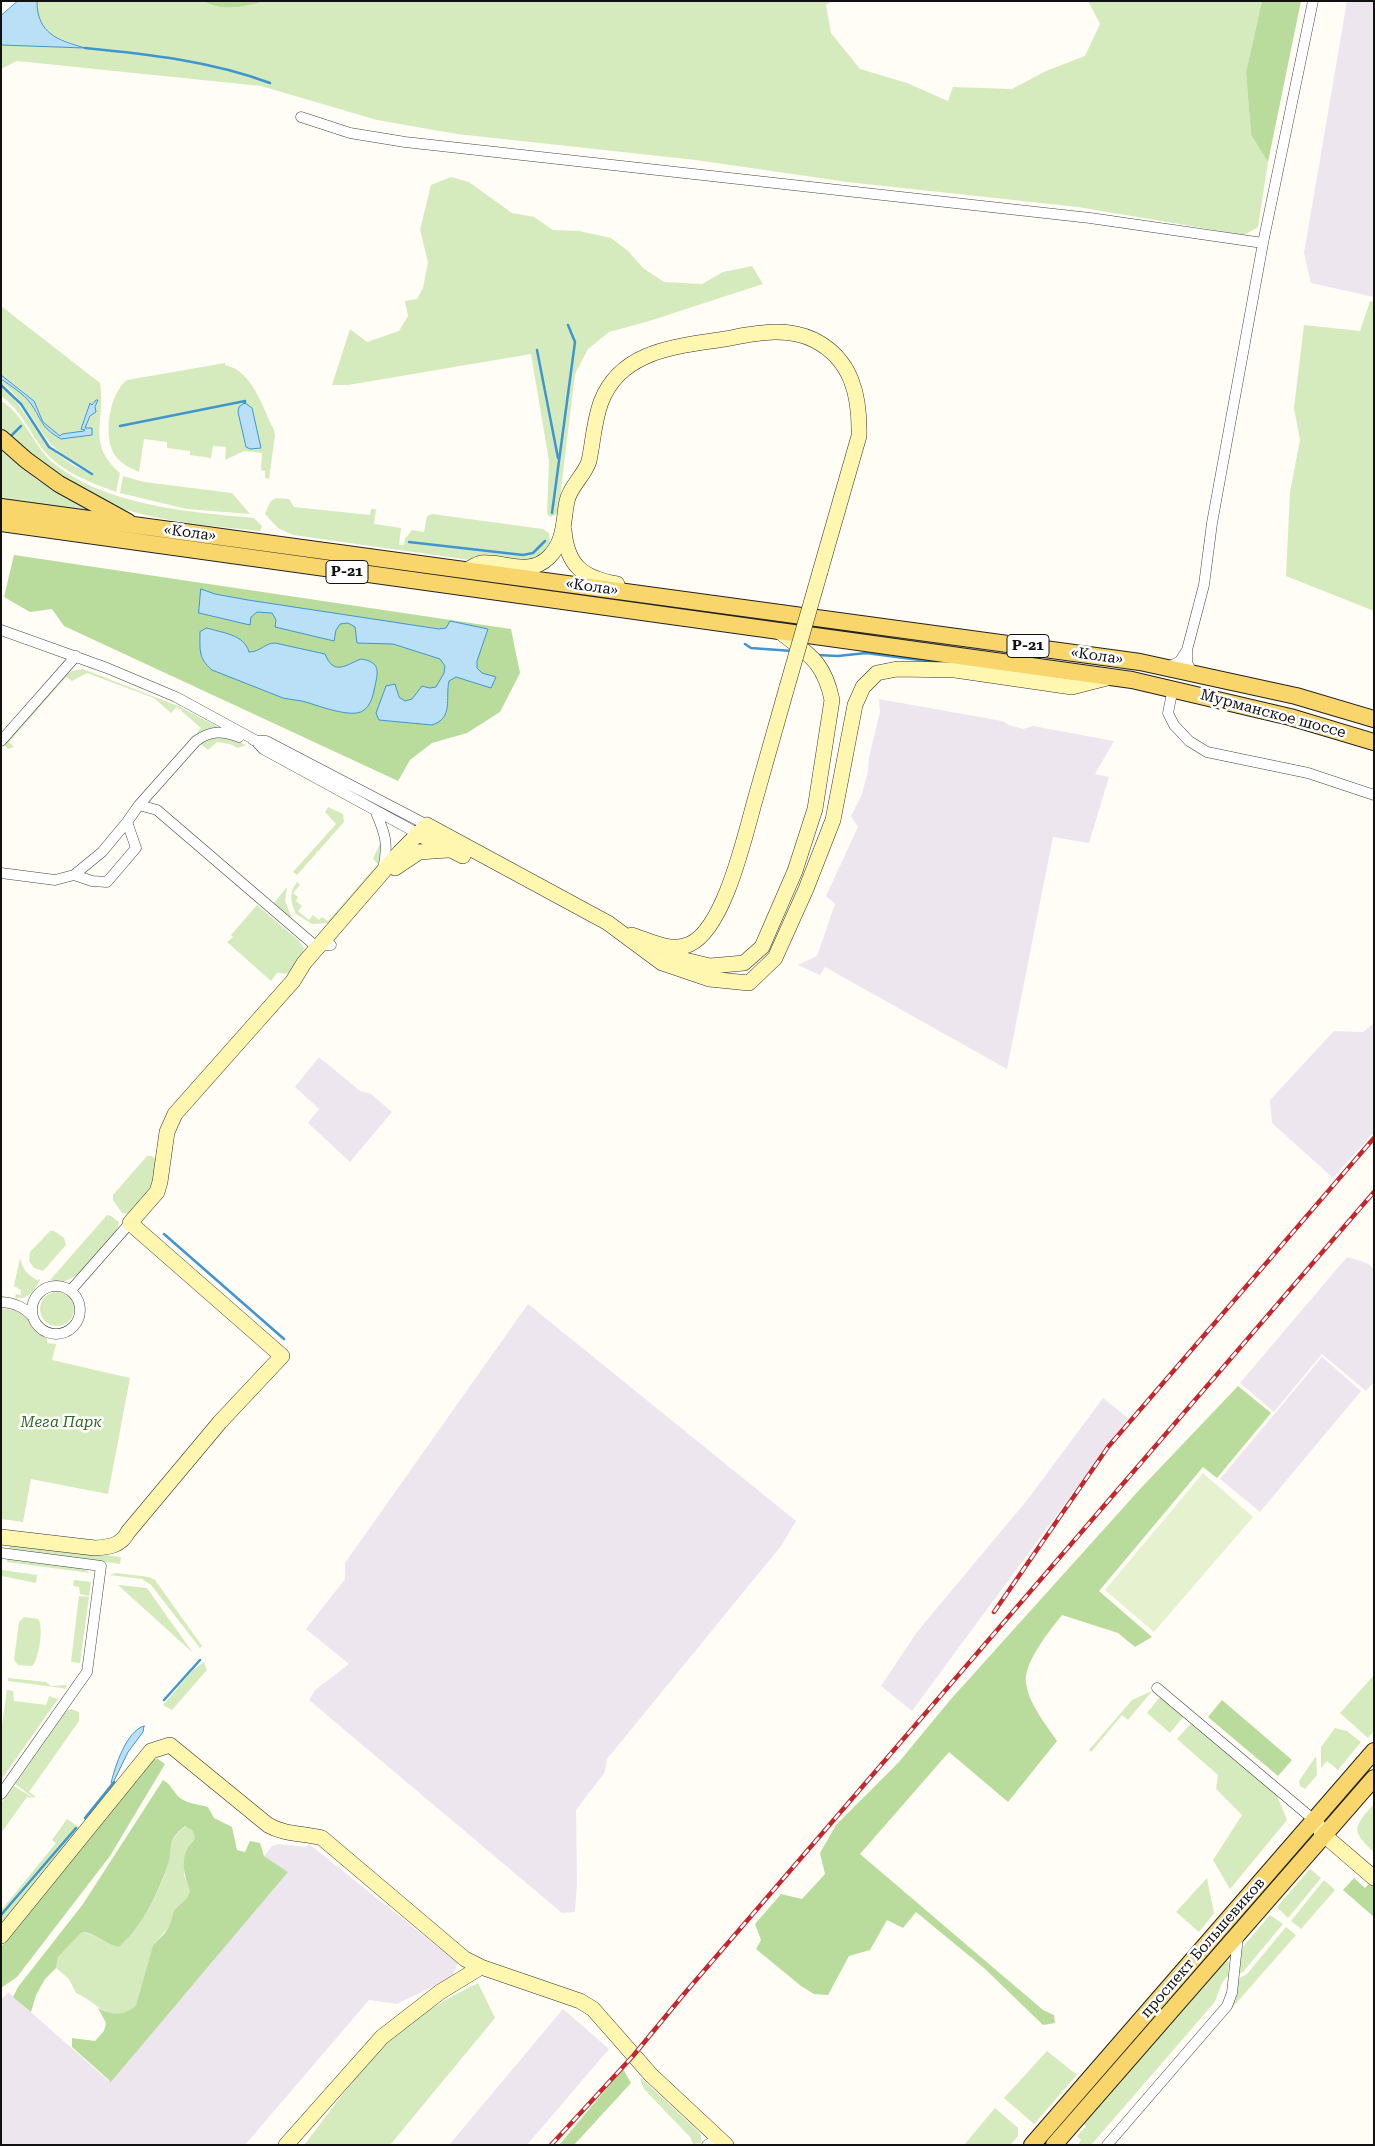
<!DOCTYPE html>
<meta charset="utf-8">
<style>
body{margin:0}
#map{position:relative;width:1375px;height:2146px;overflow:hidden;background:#fffdf5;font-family:"Roboto Serif",serif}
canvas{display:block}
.frame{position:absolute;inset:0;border:2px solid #111;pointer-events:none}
</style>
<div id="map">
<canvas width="1375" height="2146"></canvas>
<div class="frame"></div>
</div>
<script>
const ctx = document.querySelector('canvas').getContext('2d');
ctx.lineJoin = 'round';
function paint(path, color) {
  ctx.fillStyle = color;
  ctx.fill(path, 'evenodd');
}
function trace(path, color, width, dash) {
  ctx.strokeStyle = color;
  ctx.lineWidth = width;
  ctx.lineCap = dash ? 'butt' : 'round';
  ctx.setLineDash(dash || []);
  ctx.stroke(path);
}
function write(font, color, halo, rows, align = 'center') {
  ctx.font = font + ' "Roboto Serif",serif';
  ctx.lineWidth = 5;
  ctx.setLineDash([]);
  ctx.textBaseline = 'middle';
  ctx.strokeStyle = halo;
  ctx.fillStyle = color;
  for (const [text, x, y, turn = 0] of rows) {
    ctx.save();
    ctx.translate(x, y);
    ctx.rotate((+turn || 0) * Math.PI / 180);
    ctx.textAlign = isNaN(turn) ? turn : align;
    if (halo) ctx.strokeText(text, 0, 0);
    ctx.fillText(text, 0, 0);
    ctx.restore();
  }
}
const industrial = new Path2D(`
 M1347 1H1374V297L1311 283 1304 253Z
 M879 699 1002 721 1009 725 1023 729 1033 726 1114 741 1095 774 1109 777 1089 843 1053 837 1007 1069 825 967 820 975 798 965 817 956 835 904 826 896 858 827 851 816 862 794 868 771 869 757 880 712Z
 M1374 1023V1132L1333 1178 1272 1123 1270 1100 1334 1031 1363 1032Z
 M319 1057 360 1091 371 1094 392 1112 350 1162 308 1123 319 1109 295 1087Z
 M1347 1257 1367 1263 1374 1269V1382L1366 1391 1322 1354 1274 1412 1240 1383Z
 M528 1304 796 1521 781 1546 607 1759 605 1772 576 1810 577 1884 575 1912 562 1913 309 1700 315 1690 349 1664 306 1629 345 1579V1563Z
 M1322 1357 1361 1391 1260 1512 1220 1479Z
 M1103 1398 1128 1418 912 1711 881 1686 917 1632 1028 1499Z
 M279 1844 306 1847 309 1844 458 1963 452 1977 397 2004 369 2000 245 2145H1V2000L8 1992 110 2082 288 1872 264 1856 272 1846Z
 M563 2009 609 2049 527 2145H449Z`);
const green = new Path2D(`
 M37 1H204C220 12 247 7 264 1H832L826 5 831 33 860 69 907 83 948 101 953 87 1012 89 1046 71 1085 56 1100 24 1088 1H1262L1246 72 1251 135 1268 162 1258 227 1244 235 1078 207 847 182 696 160 457 134 377 120 261 86 17 61 1 69V45L83 48C57 36 37 36 37 1Z
 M451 177 469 182 512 213 534 217 553 230 579 231 611 238 628 251 643 268 664 282 702 284 723 272 752 266 763 284 646 322 609 332 588 349 575 374 558 514 550 517 547 514 549 461 531 354 348 385H332L350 329 367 342 399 331 408 316 405 301 417 299 423 288 428 262 420 230 431 185Z
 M1370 301 1374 302V611L1286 576 1290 492 1300 440 1294 408 1304 325 1360 331Z
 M1 306 100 383C106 423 86 443 120 473L116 492C92 483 64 473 46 453 30 435 22 410 1 396V387L9 393 20 407 49 448 71 464 93 475 92 472C78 463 60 455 50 443 33 422 24 399 1 383V379C11 386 24 394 31 404 43 421 40 427 61 439 72 436 81 438 92 433L85 428 98 402 92 405 89 404 81 429H85L84 432 62 434 61 437 43 422 39 411 25 393 1 375Z
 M225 363V365C253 371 262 407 274 430L275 435 269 479 265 478V471L261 470 262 453 244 451 225 460 226 447 213 446 211 458 190 455V451L167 448V442L144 439 139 472C130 468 122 464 116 457 102 439 109 393 127 380Z
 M1 401C25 415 32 444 52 462 104 506 190 512 254 518L262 526 260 531C203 525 138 521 85 493 55 477 29 454 2 432Z
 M1 449 37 480 88 508 87 512 1 500Z
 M123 476 144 482 232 493 250 514 187 509 120 493Z
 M276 498 289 499 294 507 370 515 371 509H376L374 524 401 528 399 545H404L405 539 412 530 424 532 427 516 432 514 543 529 549 533 550 543 542 555 533 562 498 564 293 535 278 528 265 514 270 502Z
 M83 669 178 706 222 729 197 733 201 728 177 707 171 713 154 698 87 673 72 681 66 677 9 742 14 747 8 749 4 744 66 675 72 671Z
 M206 736 230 737 246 745 238 748 230 744 217 742 208 750 198 742Z
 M328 807 343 814 344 822 297 875 293 872 336 824 325 812Z
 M383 842 381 864 329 923 312 924 296 914C290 901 289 893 297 882L300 885 293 893 298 897 296 901 302 906 298 911 309 920 313 915 319 920 322 917 328 921 378 864 373 859 380 843Z
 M287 887 285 901 292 918 273 904Z
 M257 905 298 940 304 948 302 958 291 974 277 973 271 981 227 942 233 937 231 935Z
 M147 1156H152L158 1162 154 1185 128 1214 122 1213 113 1200V1195Z
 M107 1215 111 1216 119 1222 117 1230 78 1275 63 1282 50 1280Z
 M50 1231H54L64 1238 66 1245 43 1271 34 1268 29 1261 30 1252Z
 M20 1258C23 1269 26 1274 37 1280L40 1279C35 1290 29 1300 15 1298L16 1294 21 1295V1290L14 1286Z
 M40 1309a17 17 0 1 1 34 0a17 17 0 1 1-34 0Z
 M1 1308 13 1310V1308L26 1315 34 1329 47 1339V1343L56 1344 52 1360 130 1378 108 1494 31 1479 23 1522 1 1519Z
 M10 1543 121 1557 120 1564 9 1549Z
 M8 1558 81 1568 91 1573 7 1562Z
 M2 1570 37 1575 36 1583 2 1576Z
 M116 1573 149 1577 155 1580 202 1646 200 1648 151 1585 142 1579 109 1575Z
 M74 1580 91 1582 89 1596 80 1594 79 1587 73 1586Z
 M118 1585 147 1588 193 1653Z
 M79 1596 89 1597 80 1663 71 1662Z
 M24 1617 38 1619C44 1625 39 1661 32 1666L18 1665 14 1660 19 1622Z
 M204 1662 207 1670 172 1710 163 1705 193 1670Z
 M1374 1675V1731L1368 1738 1340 1713Z
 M8 1678 46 1682 51 1686 67 1685 65 1689 62 1688 8 1681Z
 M7 1690 13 1691 14 1701 46 1705 49 1696 58 1699 1 1780V1732Z
 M1152 1691 1128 1720 1122 1715 1091 1752 1089 1750 1132 1700Z
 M1163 1697 1185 1715 1170 1733 1147 1713 1159 1698Z
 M71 1709 79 1712V1721L29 1792 35 1796 34 1798 15 1784 66 1711Z
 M1192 1722 1276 1793 1287 1820 1230 1889 1213 1860 1242 1815 1216 1789 1218 1775 1177 1739Z
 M1335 1728 1347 1731 1361 1742 1338 1770 1327 1761 1321 1768V1747Z
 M1316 1756 1317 1775 1305 1789 1300 1786 1299 1781Z
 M14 1786 33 1798 27 1797 1 1833V1803Z
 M1374 1804V1852C1350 1831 1354 1826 1374 1804Z
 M67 1819 80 1828 1 1925V1907L3 1908 56 1843 52 1840Z
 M186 1826 192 1830 195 1838 186 1850 184 1867V1875L190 1891 187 1898 174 1910 169 1927 153 1945 136 2005C113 2028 97 2002 76 1993L69 1979 56 1968 58 1957 82 1932C97 1934 105 1945 119 1947 139 1930 158 1895 166 1870 173 1850 166 1840 186 1826Z
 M1310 1869 1321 1878 1288 1918 1277 1907Z
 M1207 1878 1214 1913 1199 1932 1176 1912Z
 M1324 1880 1335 1890 1301 1929 1291 1921Z
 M1270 1915 1283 1924 1243 1972 1238 1974 1241 1949Z
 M1286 1927 1296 1935 1231 2009 1238 1979 1247 1974Z
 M1226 1960 1229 1962 1228 1976C1220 1981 1219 1995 1214 2003L1091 2145H1078L1081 2140 1077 2136 1086 2126 1083 2123Z
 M478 1983 495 2018 390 2145H304C332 2109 359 2070 391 2039 415 2017 449 1997 478 1983Z
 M1047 2051 1077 2075 1034 2124 1004 2098Z
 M641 2078 699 2132 701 2135V2143L693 2144 690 2137 644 2089 640 2079Z
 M995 2108 1018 2128V2136L1010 2145H964Z`);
const forest = new Path2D(`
 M204 1H264C247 7 220 12 204 1Z
 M1262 1H1301L1268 162 1251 135 1246 72Z
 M14 555 511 629 520 673 500 712 467 733 432 743 410 760 398 781 64 626 52 609 30 612 4 597Z
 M1238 1386 1271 1413 1217 1478 1203 1467 1099 1591 1152 1637 1135 1647 1118 1633 1062 1615C1050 1630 1023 1663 1026 1683 1029 1704 1045 1723 1057 1741L1008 1802 949 1752 860 1854 1043 2010 1054 2015 1055 2023 1043 2025 984 1968 916 1912 903 1928 887 1920 870 1950 849 1956 828 1995 814 1994 801 1986 756 1949 761 1940 755 1924 781 1894 802 1899 825 1874 820 1853 836 1825 899 1762 951 1699 1141 1488Z
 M1222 1700 1292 1760 1278 1776 1208 1717Z
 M153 1759H158L165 1764 110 1856 17 1977 1 1988V1947Z
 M163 1780C172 1785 173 1792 180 1798 188 1804 199 1804 208 1807L214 1818 232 1827 237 1850 245 1852 250 1841 260 1843 264 1856 288 1872 110 2083 109 2080 72 2047V2038L95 2041 104 2031 106 2023 98 2008C111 2015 124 2017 136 2005L153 1945 164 1934 169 1927 174 1910 187 1898 190 1891C185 1878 181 1865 186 1851 187 1847 193 1842 195 1838L192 1830 185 1826C164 1842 175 1849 166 1870 156 1897 141 1928 119 1947 105 1945 97 1933 82 1932L58 1957 56 1968 45 1979 36 1995 31 2012 13 1997 18 1987 83 1904Z
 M1354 1878 1365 1888 1371 1882 1374 1884V1917L1343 1890Z
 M623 2069 631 2083 574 2145H559Z`);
const pitch = new Path2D(`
 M1203 1473 1253 1517 1154 1632 1105 1590Z`);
const water = new Path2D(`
 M18 1H37C37 34 58 40 85 48L1 45V16Z
 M1 375 34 401 43 422 60 436 62 434 84 431 85 430 81 429 90 403 92 405 96 400H98L95 407 96 412 90 416 85 428H92V435L61 439C40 427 43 421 31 404 24 394 11 386 1 379Z
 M245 403 252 408 261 448 250 449 246 447 238 412 239 407Z
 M201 589 215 594 248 600 439 629 446 628 450 621 488 629 477 661V668L482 673 496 677 491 688 456 677 449 681C445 698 454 718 432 725L379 720 376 713 386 686 395 684 399 697 405 701 412 699 422 686 430 688 436 687 444 673 445 666 440 659 393 644 357 643 355 627 348 623 340 624 336 630 334 641 275 627 276 620 272 613 257 612 251 617 250 625 199 613Z
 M207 628C222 633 244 634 249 652 260 652 265 643 275 643L325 654C334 677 347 664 361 659 381 662 378 672 375 686 373 696 370 711 357 713 345 715 321 707 309 703 301 700 291 700 283 698 259 689 236 679 212 670 198 658 200 650 200 632Z
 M144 1726 143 1732 128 1752 113 1783H111C115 1767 126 1731 144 1726Z`);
const stream = new Path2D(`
 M85 48C147 54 211 61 270 83
 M537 350 558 458
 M1 385 21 404 49 447 92 474
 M120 426 245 401V403
 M12 435 21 426
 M552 513 575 342 568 325
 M409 542 523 555 533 553 545 541
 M745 644 751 648 792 651
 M817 655 838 656 866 653 935 662
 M164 1234 284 1339
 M164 1700 200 1660
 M85 1818 114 1782
 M1 1915 76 1828`);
const street = new Path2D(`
 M301 117 350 133 405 142 1090 218 1263 243
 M1 630 107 668 176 697 255 740 263 749 417 833
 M1187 650 1204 585 1212 523 1263 243 1313 1
 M1169 667 1180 661 1187 650V663L1192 672
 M1173 688 1168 713 1174 725 1189 741 1207 752 1308 773 1374 795
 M253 740 266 741 427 825
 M1 741 76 656
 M139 805 157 810 312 943 318 946 331 945
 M375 810C385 833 389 844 383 869
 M1 873 55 880 74 875 92 881 107 882 136 848 127 822
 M74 875 102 852 127 822 139 805 196 741C211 730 222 731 239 737
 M32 1310a24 24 0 1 1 48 0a24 24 0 1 1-48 0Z
 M71 1290 130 1223
 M1 1302C15 1303 24 1307 33 1317
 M1 1553 101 1566 87 1672 1 1794
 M1157 1688 1314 1820
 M707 2145 718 2139
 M1107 2145 1227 2006 1232 1993 1238 1936`);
const secondary = new Path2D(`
 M564 530C567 566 583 578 617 584
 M467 570C471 568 476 564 481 563 505 561 529 577 549 557 565 541 563 521 567 501 570 486 585 475 589 461 593 442 594 421 601 402 620 352 672 347 718 340 750 335 783 325 814 340 852 359 860 396 859 436L820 572
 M417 833 463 856
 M395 868 419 852 448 850
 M632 935C650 941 672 953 690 944 726 927 746 830 757 793 767 758 777 723 787 687
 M668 956 710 966 744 963 762 947 795 871 815 809 832 700C824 661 808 654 779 631
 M1 1537 95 1548C109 1547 121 1546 128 1532L220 1422 282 1356 130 1223 157 1192 160 1182 167 1132 175 1114 293 981 304 963 400 852 427 825 608 923 662 963 709 979 749 983 775 958 806 889 833 820 855 705 863 687 877 673 897 669 955 670 1072 687 1111 677
 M1318 1826 1324 1835 1374 1878
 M1 1936 151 1751 170 1745 268 1825C285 1835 304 1833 322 1838L465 1959 481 1967 580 2001 593 2009 651 2075 726 2145
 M286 2145 382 2037 440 1992 481 1967`);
const primary = new Path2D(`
 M1 438 26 460 59 484 128 522
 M1 507 1140 662 1296 696 1374 719
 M1 523 1132 680 1290 717 1374 742
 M1032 2145 1374 1751
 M1054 2145 1374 1778`);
const rail = new Path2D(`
 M994 1612 1108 1447 1374 1138
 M551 2145 633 2056 684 1994 1374 1192`);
const secondaryBridge = new Path2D(`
 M787 687 820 572`);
const shields = [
 [347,572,42],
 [1028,646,42]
];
const shieldNames = [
 ["Р-21",347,572],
 ["Р-21",1028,646]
];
const streetNames = [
 ["«Кола»",190,533,7],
 ["«Кола»",592,587,8],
 ["«Кола»",1097,656,8],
 ["Мурманское шоссе",1273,714,15],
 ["проспект Большевиков",1203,1948,-49]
];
const parkNames = [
 ["Мега Парк",61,1423]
];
paint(industrial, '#eee6ef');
paint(green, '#d5ebbd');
paint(forest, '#b9dc9c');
paint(pitch, '#e6f2cf');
paint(water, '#b9e0f7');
trace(water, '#3f96cf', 1);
trace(stream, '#3f96cf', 2.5);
trace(street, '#444', 11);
trace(secondary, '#333', 16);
trace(primary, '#222', 18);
trace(street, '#fff', 10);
trace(secondary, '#fff6b0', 15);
trace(primary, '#f9d66b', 16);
trace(rail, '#c4262e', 4.5);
trace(rail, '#fff', 2.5, [8]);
trace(secondaryBridge, '#333', 16, []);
trace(secondaryBridge, '#fff6b0', 15);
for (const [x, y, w] of shields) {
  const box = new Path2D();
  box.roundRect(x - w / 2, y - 11.5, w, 23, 4);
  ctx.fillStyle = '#fff';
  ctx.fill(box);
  trace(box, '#111', 1);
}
write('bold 14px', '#111', null, shieldNames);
write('15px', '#111', '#fff', streetNames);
write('italic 15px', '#2f6b1f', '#fff', parkNames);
</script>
